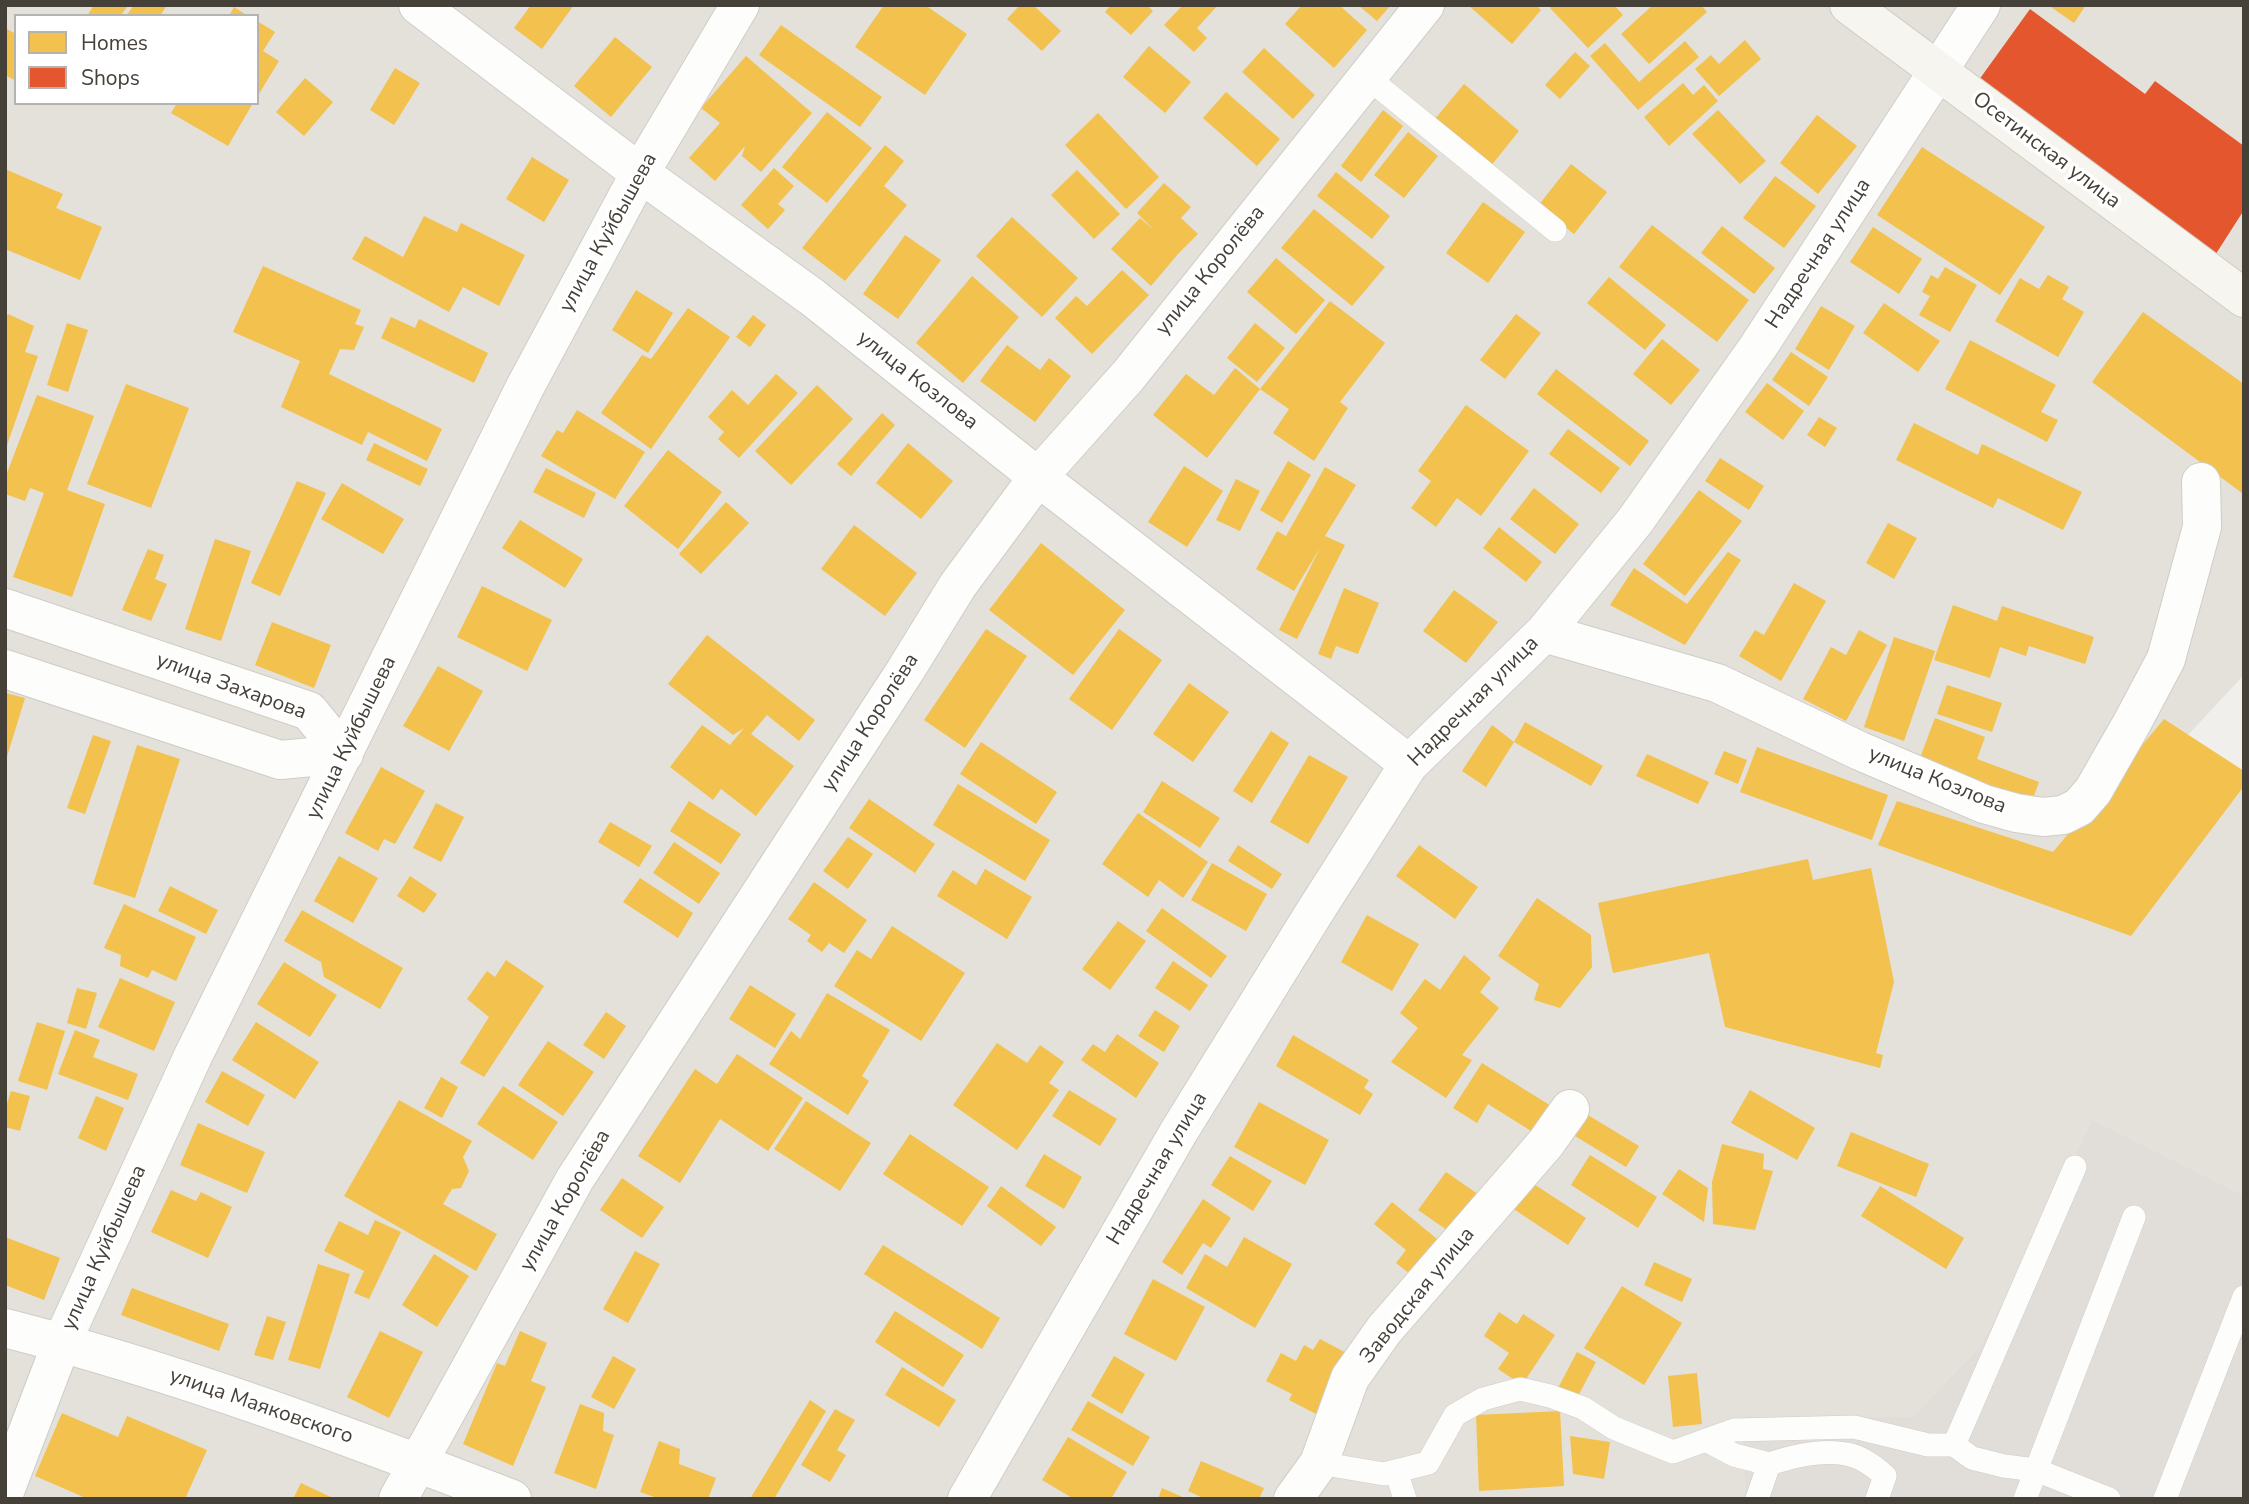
<!DOCTYPE html>
<meta charset="utf-8">
<style>
body{margin:0}
#map{position:relative;width:2249px;height:1504px;overflow:hidden;background:#f1efeb;font-family:"Nunito Sans",sans-serif}
canvas{display:block}
.frame{position:absolute;inset:0;border:7px solid #464138;pointer-events:none}
.legend{position:absolute;left:14px;top:14px;width:245px;height:91px;box-sizing:border-box;background:#fff;border:2px solid #b5b3af;margin:0;padding:9px 12px;list-style:none;font-size:21px;color:#464138}
.legend li{display:flex;align-items:center;gap:14px;height:35px}
.legend b{width:35px;border:2px solid #b5b3af}
</style>
<div id="map">
<canvas width="2249" height="1504"></canvas>
<div class="frame"></div>
<ul class="legend">
<li><b style="height:19px;background:#f2c14e"></b>Homes</li>
<li><b style="height:19px;background:#e4572e"></b>Shops</li>
</ul>
</div>
<script>
const ctx = document.querySelector('canvas').getContext('2d');
ctx.lineJoin = 'round';
function paint(path, color) {
  ctx.fillStyle = color;
  ctx.fill(path, 'evenodd');
}
function trace(path, color, width, dash) {
  ctx.strokeStyle = color;
  ctx.lineWidth = width;
  ctx.lineCap = dash ? 'butt' : 'round';
  ctx.setLineDash(dash || []);
  ctx.stroke(path);
}
function write(font, color, halo, rows, align = 'center') {
  ctx.font = font + ' "Nunito Sans",sans-serif';
  ctx.lineWidth = 7;
  ctx.setLineDash([]);
  ctx.textBaseline = 'middle';
  ctx.strokeStyle = halo;
  ctx.fillStyle = color;
  for (const [text, x, y, turn = 0] of rows) {
    ctx.save();
    ctx.translate(x, y);
    ctx.rotate((+turn || 0) * Math.PI / 180);
    ctx.textAlign = isNaN(turn) ? turn : align;
    if (halo) ctx.strokeText(text, 0, 0);
    ctx.fillText(text, 0, 0);
    ctx.restore();
  }
}
const residential = new Path2D(`
 M5 5H2244V675L2187 736 2244 772V1195L2092 1119 2024 1261 1980 1346 1912 1417H1741L1745 1491 1742 1499H5ZM16 16H257V103H16Z`);
const industrial = new Path2D(`
 M2092 1119 2244 1195V1499H1742L1745 1491 1741 1417H1912L1980 1346 2024 1261Z`);
const homes = new Path2D(`
 M94 5H125L127 7 120 16H87Z
 M134 5H167L160 16H126Z
 M531 5H574L542 49 514 28Z
 M884 5H925L967 34 925 95 855 47Z
 M1020 5H1033L1061 31 1042 51 1007 19Z
 M1111 5H1147L1153 11 1131 35 1105 12Z
 M1183 5H1218L1197 28 1207 38 1194 52 1164 25Z
 M1302 5H1339L1367 30 1334 68 1285 24Z
 M1358 5H1391L1377 21Z
 M1468 5H1536L1541 10 1512 44Z
 M1552 5H1614L1623 15 1588 48 1550 8Z
 M1653 5H1701L1707 12 1649 64 1621 34Z
 M2048 5H2086L2074 23Z
 M234 7 248 16H229Z
 M257 21 275 32 263 51 279 61 257 97Z
 M781 25 882 97 860 127 759 55Z
 M5 28 16 34V81L5 75Z
 M615 37 652 67 611 117 574 86Z
 M1745 40 1761 59 1719 96 1695 69 1711 55 1719 64Z
 M1685 41 1699 57 1638 110 1590 56 1605 43 1639 82Z
 M1149 46 1191 82 1165 113 1123 77Z
 M1264 48 1315 95 1293 119 1242 72Z
 M1575 52 1590 66 1560 99 1545 85Z
 M746 56 812 113 761 172 742 156 745 146 715 181 689 158 720 123 701 108Z
 M395 68 420 83 394 125 370 110Z
 M305 78 333 102 304 136 276 112Z
 M1683 83 1693 95 1704 85 1718 101 1669 146 1644 117Z
 M1464 84 1519 131 1490 167 1434 120Z
 M1226 92 1280 139 1257 166 1203 118Z
 M177 103H253L228 146 171 113Z
 M1383 110 1403 126 1361 182 1341 166Z
 M1718 110 1766 161 1740 184 1692 134Z
 M827 112 872 148 827 203 782 167Z
 M1098 113 1159 177 1126 209 1065 145Z
 M1817 115 1857 146 1818 194 1780 163Z
 M1408 132 1438 156 1404 198 1374 175Z
 M885 145 904 161 884 186 907 205 845 281 802 248Z
 M1922 147 2045 227 2000 295 1877 215Z
 M532 157 569 180 544 222 506 199Z
 M1571 164 1607 192 1574 234 1538 206Z
 M774 168 794 186 778 204 785 210 768 229 741 205Z
 M5 169 63 194 56 208 102 227 80 280 5 249Z
 M1077 170 1120 214 1094 239 1051 195Z
 M1336 172 1390 216 1372 239 1317 196Z
 M1775 176 1816 206 1784 248 1743 218Z
 M1164 183 1191 207 1181 218 1198 234 1178 254 1151 286 1111 249 1140 218 1155 231 1137 213Z
 M1483 202 1525 232 1488 283 1446 253Z
 M1314 209 1385 267 1352 306 1281 248Z
 M424 216 457 232 461 223 525 255 499 306 463 287 449 312 352 259 365 236 403 257Z
 M1012 217 1078 278 1042 317 976 256Z
 M1652 225 1749 300 1717 342 1619 267Z
 M1722 226 1775 268 1754 294 1701 253Z
 M1873 227 1922 259 1899 294 1850 262Z
 M905 235 941 260 898 319 863 294Z
 M1276 258 1325 300 1296 334 1247 292Z
 M263 266 361 310 355 324 364 327 354 350 340 349 329 374 442 429 427 461 368 432 362 445 281 407 300 361 233 332Z
 M1945 267 1977 285 1950 332 1919 315 1930 296 1922 292 1931 275 1938 279Z
 M1122 270 1149 295 1092 354 1055 318 1076 296 1087 306Z
 M2048 275 2069 287 2062 299 2084 312 2058 357 1995 321 2020 278 2039 289Z
 M972 276 1019 317 963 383 916 343Z
 M1609 277 1666 325 1645 350 1587 303Z
 M636 290 673 313 648 353 612 330Z
 M1330 301 1385 343 1340 402 1348 408 1314 461 1273 433 1289 409 1260 389Z
 M1884 303 1940 341 1918 372 1863 333Z
 M1821 306 1855 326 1829 370 1795 349Z
 M688 308 730 337 651 449 601 413 642 355 651 359Z
 M2143 312 2244 384V490L2242 493 2092 382Z
 M8 314 34 326 25 352 38 356 6 448 5 319Z
 M1516 314 1541 333 1505 379 1480 360Z
 M753 315 766 325 750 347 736 337Z
 M391 317 415 328 419 319 488 353 474 383 381 338Z
 M67 323 88 330 68 392 47 385Z
 M1255 323 1285 348 1257 382 1227 358Z
 M1662 339 1700 370 1671 405 1633 374Z
 M1970 340 2056 385 2041 412 2058 420 2047 442 1945 389Z
 M1007 345 1040 370 1049 358 1071 376 1035 422 980 381Z
 M1791 352 1828 377 1809 406 1772 380Z
 M1235 368 1260 389 1207 458 1153 415 1186 374 1214 395Z
 M1556 369 1649 441 1630 466 1537 394Z
 M776 374 798 393 739 458 718 439 724 432 708 417 732 390 748 405Z
 M1767 383 1804 411 1783 440 1745 412Z
 M126 384 189 408 151 508 87 484Z
 M817 385 853 419 791 485 755 451Z
 M37 395 94 416 67 490 105 504 72 597 13 577 44 493 30 488 25 501 5 494V478Z
 M1466 405 1529 451 1481 516 1457 498 1436 527 1411 508 1431 481 1418 471Z
 M577 410 645 452 615 499 541 456 557 430 563 433Z
 M882 413 895 425 851 476 837 464Z
 M1819 417 1837 428 1825 447 1807 435Z
 M1914 423 1978 455 1982 444 2082 492 2063 530 1998 498 1993 508 1896 460Z
 M1568 429 1620 468 1601 493 1549 454Z
 M374 443 428 469 420 486 366 460Z
 M908 443 953 481 921 519 876 483Z
 M668 450 722 492 678 549 624 506Z
 M1720 458 1764 486 1749 510 1705 481Z
 M1288 461 1311 475 1282 523 1260 510Z
 M1184 466 1223 491 1187 547 1148 522Z
 M1325 467 1356 485 1325 536 1345 545 1297 639 1279 630 1320 548 1294 591 1256 569 1277 531 1286 536Z
 M546 468 596 493 584 518 533 492Z
 M1236 479 1260 491 1240 531 1216 520Z
 M297 481 326 493 280 596 251 583Z
 M342 483 404 519 383 554 321 519Z
 M1534 488 1579 524 1555 554 1510 519Z
 M1699 490 1742 521 1685 596 1643 564Z
 M726 502 749 523 701 574 679 554Z
 M520 520 583 559 565 588 502 548Z
 M1888 523 1917 538 1894 579 1866 563Z
 M854 525 917 573 885 616 821 569Z
 M1499 527 1542 562 1526 582 1483 548Z
 M215 539 251 551 221 641 185 629Z
 M1041 543 1125 610 1073 675 989 610Z
 M148 549 164 555 155 579 167 584 151 621 122 610Z
 M1728 552 1741 560 1685 645 1610 605 1634 568 1687 604Z
 M1794 583 1826 601 1781 681 1739 656 1755 630 1764 635Z
 M482 586 552 620 527 671 457 637Z
 M1344 588 1379 603 1358 654 1336 646 1331 659 1318 654Z
 M1454 590 1498 622 1466 663 1423 631Z
 M1953 605 1997 621 2002 606 2094 637 2085 664 2029 646 2026 656 2000 647 1990 678 1934 660Z
 M272 622 331 645 314 688 255 665Z
 M986 629 1027 656 965 748 924 720Z
 M1119 629 1162 660 1112 730 1069 699Z
 M1859 630 1887 645 1846 721 1803 699 1831 647 1846 655Z
 M707 635 815 720 799 741 767 715 751 734 794 766 756 816 721 789 713 800 670 767 702 725 730 745 744 728 733 735 668 684Z
 M1894 637 1935 651 1904 741 1864 727Z
 M438 666 483 691 449 751 403 726Z
 M1189 683 1229 712 1193 762 1153 734Z
 M1947 685 2002 703 1992 732 1937 714Z
 M6 693 25 698 6 760 5 695Z
 M1935 718 1985 737 1977 759 2039 782 2031 804 1918 763Z
 M2164 719 2244 771V786L2131 936 1878 845 1897 801 2053 852Z
 M1525 722 1603 766 1591 786 1514 742 1486 787 1462 771 1492 725 1514 742Z
 M1271 731 1289 743 1252 803 1233 791Z
 M93 735 111 741 85 814 67 808Z
 M981 742 1057 792 1036 824 960 774Z
 M137 745 180 759 135 898 93 884Z
 M1757 747 1888 795 1872 840 1740 792Z
 M1724 751 1747 760 1738 784 1714 774Z
 M1647 754 1709 782 1698 804 1636 776Z
 M1309 755 1348 777 1308 844 1270 822Z
 M381 767 425 791 395 844 384 839 378 851 345 833Z
 M1162 781 1220 818 1200 848 1143 812Z
 M958 784 1050 840 1025 881 933 825Z
 M869 799 935 844 915 873 849 828Z
 M689 801 741 834 721 864 670 831Z
 M436 803 464 817 441 862 413 848Z
 M1138 813 1208 862 1183 898 1159 880 1148 897 1102 864Z
 M610 822 652 846 639 867 598 842Z
 M848 837 873 854 848 889 823 871Z
 M674 842 720 873 699 904 653 873Z
 M1238 845 1282 874 1272 889 1228 861Z
 M1419 845 1478 887 1455 919 1396 876Z
 M339 856 378 878 353 923 314 901Z
 M1808 859 1813 880 1871 868 1894 982 1876 1053 1883 1055 1880 1068 1725 1027 1709 953 1613 973 1598 903Z
 M1212 863 1267 894 1246 931 1191 900Z
 M985 869 1032 897 1007 939 937 896 953 870 976 885Z
 M410 876 437 894 424 913 397 896Z
 M640 878 693 913 678 938 623 902Z
 M814 882 867 920 844 953 829 943 822 952 807 941 811 935 788 919Z
 M170 886 218 910 206 934 158 911Z
 M1537 898 1591 935 1592 967 1560 1008 1534 1000 1539 984 1498 956Z
 M124 904 196 937 176 981 152 970 148 978 120 966 121 955 104 948Z
 M1162 908 1227 956 1211 978 1146 931Z
 M302 910 403 968 380 1009 324 977 321 962 284 941Z
 M1367 915 1419 944 1392 991 1341 962Z
 M1118 921 1146 941 1110 990 1082 969Z
 M892 926 965 973 921 1041 834 986 857 950 871 959Z
 M1464 955 1491 978 1480 992 1499 1008 1462 1055 1472 1060 1446 1098 1391 1062 1418 1028 1400 1013 1425 979 1440 990Z
 M506 960 544 986 484 1077 460 1063 489 1017 467 999 487 971 495 977Z
 M1173 961 1208 985 1190 1011 1155 988Z
 M284 962 337 995 310 1037 257 1004Z
 M120 978 175 1002 154 1051 98 1027Z
 M750 985 796 1014 775 1048 729 1019Z
 M77 988 97 993 86 1029 67 1023Z
 M827 993 890 1030 862 1076 869 1081 848 1115 769 1064 791 1031 800 1039Z
 M1155 1010 1180 1026 1164 1052 1138 1036Z
 M606 1012 626 1026 604 1059 583 1045Z
 M37 1022 65 1031 47 1090 18 1081Z
 M256 1022 319 1062 295 1099 232 1060Z
 M75 1030 100 1040 93 1057 138 1074 128 1100 58 1074Z
 M1117 1034 1159 1063 1136 1098 1081 1060 1093 1044 1105 1052Z
 M1293 1035 1369 1080 1364 1088 1373 1094 1360 1115 1276 1066Z
 M548 1041 594 1072 563 1116 518 1085Z
 M997 1043 1027 1063 1040 1045 1064 1062 1049 1083 1059 1090 1017 1150 953 1105Z
 M737 1054 803 1098 768 1151 720 1119 680 1183 638 1156 695 1069 717 1084Z
 M1482 1063 1556 1109 1539 1136 1488 1104 1477 1123 1453 1108Z
 M222 1071 265 1095 248 1126 205 1102Z
 M441 1077 458 1087 442 1118 424 1108Z
 M503 1086 558 1122 533 1160 477 1124Z
 M1069 1090 1117 1119 1100 1146 1052 1116Z
 M1750 1090 1815 1128 1797 1160 1731 1123Z
 M11 1091 30 1096 20 1131 5 1127V1110Z
 M96 1096 124 1108 106 1151 78 1138Z
 M399 1100 472 1141 463 1157 469 1171 461 1188 452 1189 443 1204 497 1234 476 1271 344 1196Z
 M806 1101 871 1143 840 1191 774 1149Z
 M1259 1102 1329 1140 1305 1185 1234 1147Z
 M1583 1112 1639 1146 1626 1167 1570 1133Z
 M198 1123 265 1152 247 1193 180 1165Z
 M1851 1132 1929 1164 1916 1197 1837 1166Z
 M910 1134 989 1187 962 1226 883 1174Z
 M1722 1144 1764 1154 1763 1169 1773 1171 1755 1230 1713 1224 1712 1182Z
 M1044 1154 1082 1177 1064 1209 1025 1186Z
 M1590 1155 1657 1197 1638 1228 1571 1185Z
 M1230 1156 1272 1181 1253 1211 1211 1185Z
 M1679 1169 1708 1188 1704 1222 1662 1194Z
 M1446 1172 1482 1197 1454 1235 1418 1210Z
 M622 1178 664 1207 642 1238 600 1210Z
 M1529 1181 1586 1218 1568 1245 1512 1208Z
 M1001 1186 1056 1227 1041 1246 987 1206Z
 M1880 1186 1964 1238 1946 1269 1861 1216Z
 M171 1190 196 1201 201 1192 232 1207 208 1258 151 1232Z
 M1203 1199 1231 1218 1211 1248 1203 1243 1182 1275 1162 1262Z
 M1392 1202 1442 1243 1414 1277 1396 1263 1406 1250 1374 1224Z
 M375 1220 401 1232 369 1299 354 1293 364 1271 324 1251 339 1221 368 1235Z
 M5 1237 60 1258 44 1300 5 1285Z
 M1244 1237 1292 1264 1255 1328 1186 1288 1205 1254 1227 1267Z
 M883 1245 1000 1318 982 1349 864 1274Z
 M635 1251 660 1264 628 1323 603 1309Z
 M434 1254 469 1276 437 1327 402 1305Z
 M1654 1262 1692 1279 1682 1302 1644 1285Z
 M318 1264 350 1274 320 1369 288 1360Z
 M1153 1279 1205 1307 1176 1361 1124 1334Z
 M1622 1286 1682 1323 1644 1385 1584 1348Z
 M132 1288 229 1324 219 1351 121 1315Z
 M895 1311 964 1355 943 1387 875 1342Z
 M1499 1312 1517 1324 1523 1314 1555 1335 1522 1385 1498 1369 1509 1353 1484 1336Z
 M267 1316 286 1322 273 1360 254 1355Z
 M380 1331 423 1352 389 1418 347 1397Z
 M520 1331 547 1343 531 1381 546 1387 513 1466 463 1444 497 1363 505 1366Z
 M1320 1339 1350 1355 1318 1415 1289 1400 1292 1394 1266 1381 1281 1353 1296 1361 1304 1345 1313 1350Z
 M1577 1352 1596 1362 1577 1398 1558 1388Z
 M613 1356 636 1369 614 1409 591 1397Z
 M1114 1356 1145 1374 1122 1414 1091 1396Z
 M902 1367 956 1400 939 1427 885 1395Z
 M1697 1373 1702 1424 1673 1427 1668 1376Z
 M810 1400 826 1411 774 1499H750Z
 M1088 1401 1150 1437 1133 1466 1071 1430Z
 M580 1404 604 1413 603 1431 614 1435 596 1489 554 1473Z
 M835 1409 855 1420 837 1450 846 1455 830 1482 801 1465Z
 M1560 1411 1564 1486 1479 1491 1476 1415Z
 M62 1413 118 1437 127 1416 207 1450 185 1499H88L35 1476Z
 M1570 1436 1610 1442 1604 1479 1573 1474Z
 M1068 1437 1127 1472 1111 1499H1074L1042 1480Z
 M659 1441 680 1449 679 1464 716 1478 708 1499H660L640 1492Z
 M1201 1461 1264 1488 1259 1499H1205L1188 1491Z
 M301 1483 335 1499H293Z
 M1162 1488 1187 1499H1158Z`);
const shops = new Path2D(`
 M2030 9 2145 94 2155 81 2244 146V210L2212 260 1976 84Z`);
const lane = new Path2D(`
 M1367 77 1555 230
 M1706 1440 1734 1455 1769 1464 1757 1499
 M1954 1445 1972 1458 2004 1466 2036 1470 2109 1499
 M1319 1463 1384 1474 1428 1463 1455 1415 1483 1399 1520 1389 1550 1396 1583 1408 1614 1428 1673 1452 1734 1430 1854 1427 1928 1445H1954L2075 1167
 M1769 1464C1793 1456 1821 1449 1846 1454 1860 1456 1875 1467 1885 1476L1877 1499
 M1396 1471 1405 1499
 M2025 1499 2134 1217
 M2165 1499 2244 1297`);
const street = new Path2D(`
 M418 5 640 173 812 297 1038 477 1409 764
 M5 608 309 711 344 754
 M1544 633 1717 683 1860 751 1984 804 2016 813 2043 817 2063 815 2079 807 2093 791 2132 723 2166 659 2202 527 2201 482
 M5 669 280 760 344 754
 M5 1328C178 1372 345 1435 512 1499
 M5 1491 62 1342 193 1056 525 387 640 173 740 5
 M398 1499 575 1179 905 671 958 585 1038 477 1128 376 1425 5
 M967 1499 1178 1133 1314 913 1409 764 1544 633 1635 521 1758 347 1981 5
 M1293 1499 1319 1463 1350 1378 1384 1330 1546 1143 1570 1109`);
const secondary = new Path2D(`
 M1849 5 2244 298`);
const streetNames = [
 ["Осетинская улица",2046,151,37],
 ["улица Куйбышева",609,233,-61],
 ["Надречная улица",1819,254,-57],
 ["улица Королёва",1211,271,-51],
 ["улица Козлова",917,381,38],
 ["улица Захарова",231,687,20],
 ["Надречная улица",1474,702,-45],
 ["улица Королёва",871,723,-57],
 ["улица Куйбышева",352,738,-64],
 ["улица Козлова",1937,781,22],
 ["Надречная улица",1158,1169,-59],
 ["улица Королёва",566,1201,-60],
 ["улица Куйбышева",105,1248,-66],
 ["Заводская улица",1418,1296,-51],
 ["улица Маяковского",261,1407,19]
];
paint(residential, '#e4e1da');
paint(industrial, '#e1deda');
paint(homes, '#f2c14e');
paint(shops, '#e4572e');
trace(lane, '#cfcdc9', 24);
trace(street, '#cfcdc9', 40);
trace(secondary, '#cfccc3', 40);
trace(lane, '#fdfdfc', 23);
trace(street, '#fdfdfc', 38);
trace(secondary, '#f6f5f0', 38);
write('21px', '#464138', '#fff', streetNames);
</script>
